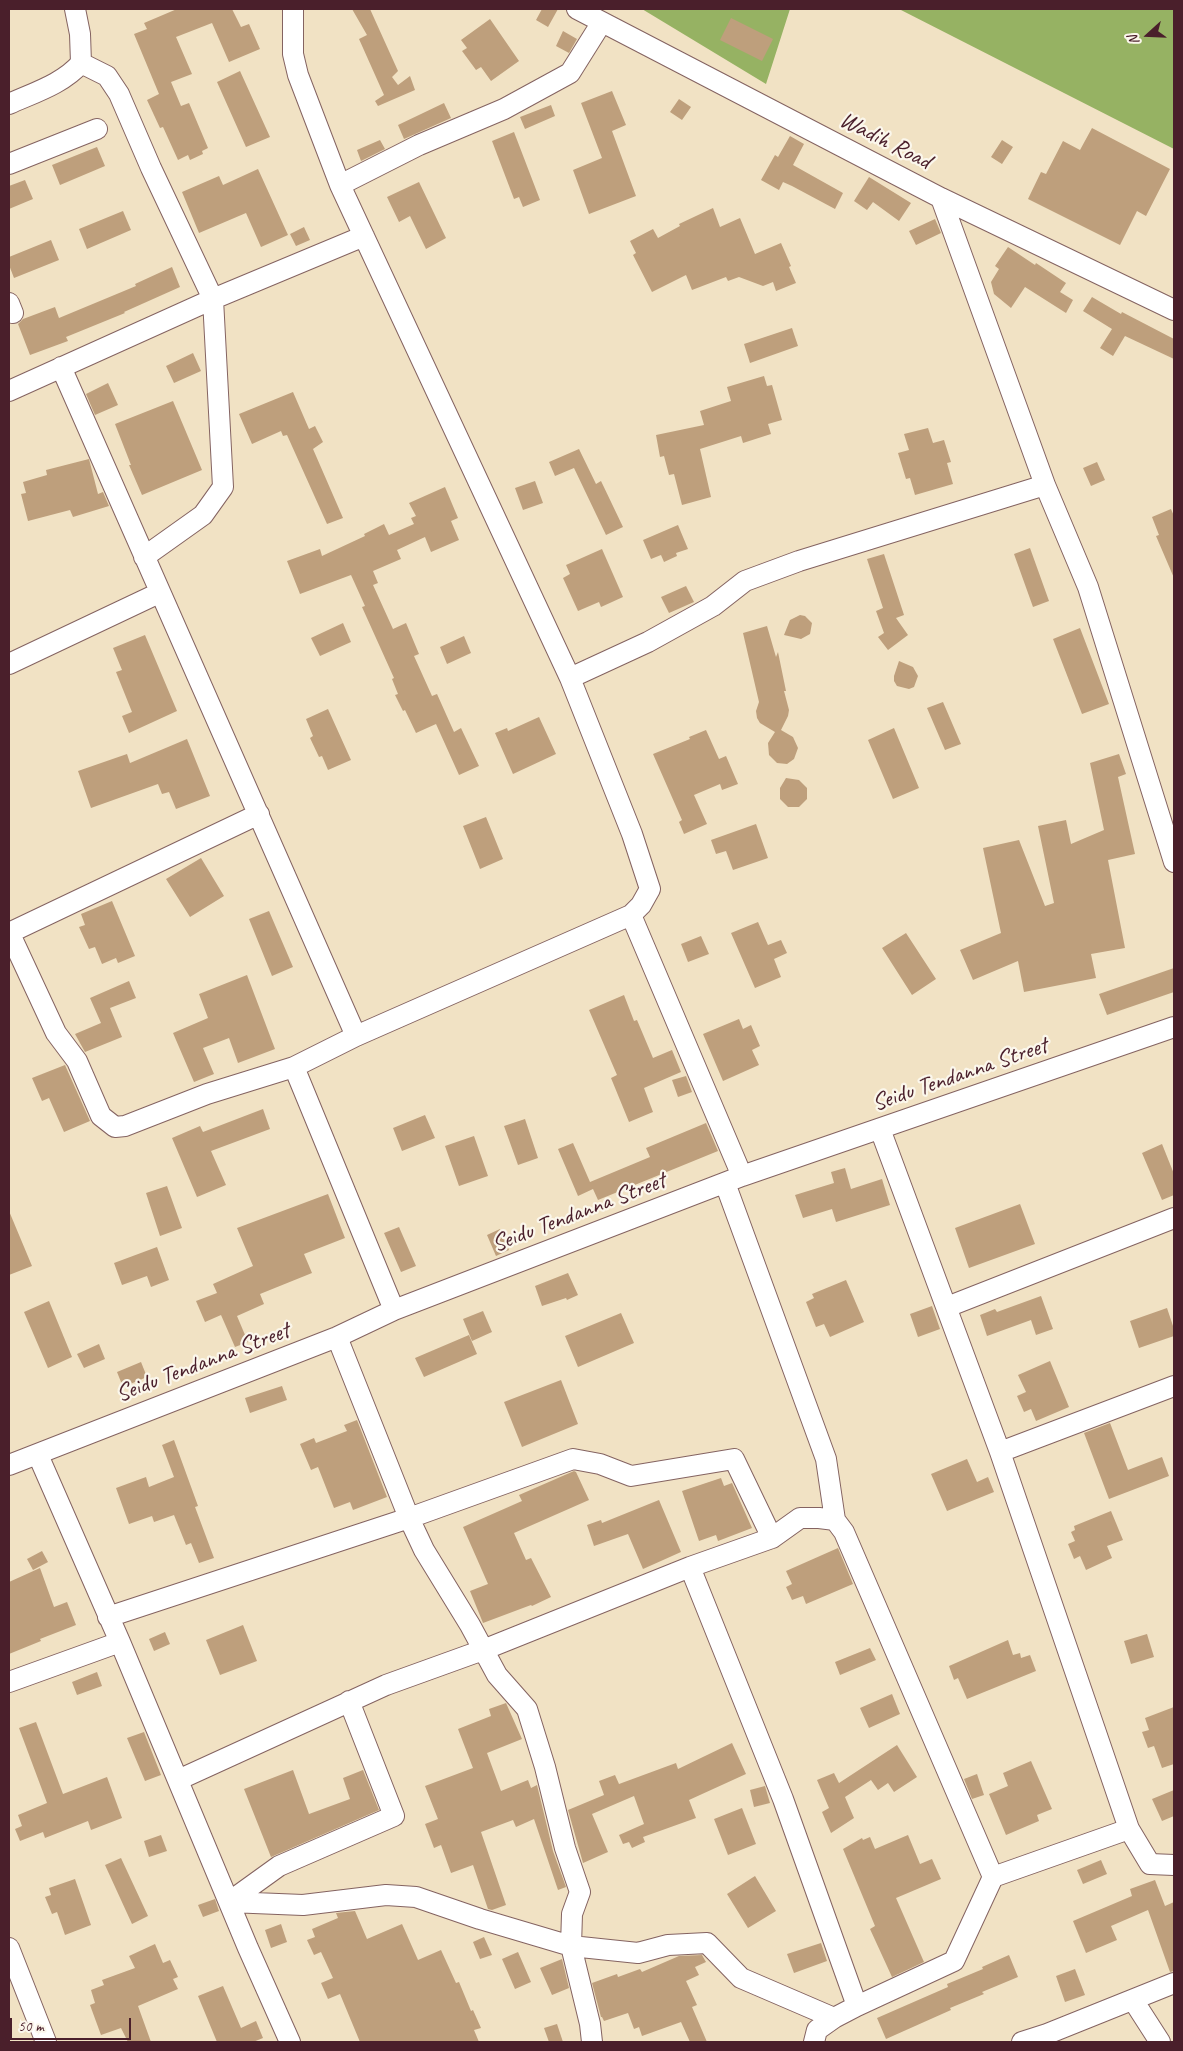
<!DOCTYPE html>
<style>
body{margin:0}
#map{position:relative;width:1183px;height:2051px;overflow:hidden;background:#f1e2c4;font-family:Caveat,sans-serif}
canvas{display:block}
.frame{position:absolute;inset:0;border:10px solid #4a1f2b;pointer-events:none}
.north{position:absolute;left:1123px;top:10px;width:50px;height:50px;-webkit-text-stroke:4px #fbf7ec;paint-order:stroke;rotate:250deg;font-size:14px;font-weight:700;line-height:20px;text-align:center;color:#4a1f2b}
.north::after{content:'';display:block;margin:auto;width:18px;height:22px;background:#4a1f2b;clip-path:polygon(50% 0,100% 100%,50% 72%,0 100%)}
.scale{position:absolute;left:10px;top:2018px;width:121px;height:22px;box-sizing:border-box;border:2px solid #4a1f2b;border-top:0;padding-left:6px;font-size:15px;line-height:18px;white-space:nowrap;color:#4a1f2b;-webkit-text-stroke:4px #fbf7ec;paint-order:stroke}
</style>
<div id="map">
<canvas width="1183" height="2051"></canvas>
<div class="frame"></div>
<div class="north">N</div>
<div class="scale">50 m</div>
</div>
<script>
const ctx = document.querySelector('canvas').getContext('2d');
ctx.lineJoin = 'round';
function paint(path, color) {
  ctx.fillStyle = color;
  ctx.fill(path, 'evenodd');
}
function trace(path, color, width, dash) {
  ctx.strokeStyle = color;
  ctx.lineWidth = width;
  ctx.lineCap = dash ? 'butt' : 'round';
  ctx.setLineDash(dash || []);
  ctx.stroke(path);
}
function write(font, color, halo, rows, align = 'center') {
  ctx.font = font + ' Caveat,sans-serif';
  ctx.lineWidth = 4.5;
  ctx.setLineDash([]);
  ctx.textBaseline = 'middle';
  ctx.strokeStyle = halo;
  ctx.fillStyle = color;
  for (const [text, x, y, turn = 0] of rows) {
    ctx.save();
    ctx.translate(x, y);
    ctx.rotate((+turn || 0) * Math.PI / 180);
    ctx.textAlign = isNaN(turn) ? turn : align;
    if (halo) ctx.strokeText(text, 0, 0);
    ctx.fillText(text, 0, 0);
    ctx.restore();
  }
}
const forest = new Path2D(`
 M642 9H790L766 84Z
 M899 9H1174V149Z`);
const building = new Path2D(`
 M177 9H232L241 27 249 24 260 49 229 62 212 23 176 37 192 74 171 82 181 106 189 103 208 148 202 151 203 154 190 160 188 155 178 160 163 127 160 128 147 100 159 94 134 34 147 29 144 23Z
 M352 9H370L398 71 392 77 398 85 410 76 415 90 378 106 375 101 384 95 359 39 367 35Z
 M542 9H558L548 27 536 20Z
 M731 18 773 39 762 61 720 40Z
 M490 19 519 61 491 81 481 67 476 70 462 51 467 48 461 40Z
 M563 31 577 39 569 53 556 46Z
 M240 71 270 137 246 147 217 82Z
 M612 91 626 125 612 131 636 196 589 214 573 170 602 158 581 103Z
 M679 99 691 107 682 120 670 112Z
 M444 103 451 118 404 139 398 125Z
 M551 105 555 116 525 129 520 117Z
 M1092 128 1170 169 1146 216 1137 211 1120 245 1028 199 1041 172 1046 174 1063 141 1080 150Z
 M514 132 540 200 523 207 519 197 514 199 492 141Z
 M790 136 804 144 793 165 843 193 835 209 792 186 783 182 779 190 761 180 775 155 778 157Z
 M380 140 385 149 361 161 357 150Z
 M1002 140 1013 147 1002 164 991 157Z
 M97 147 105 166 60 185 52 165Z
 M258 169 288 235 261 247 246 213 199 233 182 192 219 176 223 185Z
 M869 177 911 203 899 221 873 202 867 210 854 201Z
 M25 180 33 199 9 209V186Z
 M419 182 446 238 426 249 410 216 399 222 387 197Z
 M713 208 720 227 740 218 755 254 781 243 791 266 789 267 796 283 776 291 773 282 763 286 739 277 728 281 726 277 692 290 686 275 652 292 633 255 636 253 630 241 653 229 658 238 680 226 679 224Z
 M123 211 131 230 87 249 79 229Z
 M935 219 941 233 916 245 909 231Z
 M304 227 310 240 296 246 290 234Z
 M51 240 59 260 14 278 9 265V257Z
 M1008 247 1035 265 1036 263 1066 283 1060 292 1073 300 1066 313 1025 287 1011 308 994 294 991 282 999 269 995 266Z
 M172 267 180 287 124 312 125 313 66 337 68 341 30 355 18 324 23 319 55 307 59 318 136 286 135 284Z
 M1092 297 1121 314 1122 312 1174 339V359L1125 336 1113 356 1100 348 1112 329 1083 311Z
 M792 328 798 346 750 363 744 344Z
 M193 353 201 371 174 383 166 366Z
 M764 376 767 386 772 385 782 420 768 424 771 434 743 443 741 436 700 449 711 497 682 505 674 474 669 475 664 456 660 457 656 435 704 425 700 411 731 401 727 387Z
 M108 383 118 405 95 415 86 394Z
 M293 392 309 429 315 426 323 442 313 449 343 518 327 524 287 435 283 436 281 431 252 444 239 414Z
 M173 401 202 470 142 495 129 465H131L115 424Z
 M928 428 933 443 944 440 951 462 947 463 953 484 915 495 910 478 906 479 898 453 909 450 904 434Z
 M579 449 596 484 601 481 623 527 606 535 574 468 555 476 549 462Z
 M89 459 98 494 103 492 109 506 73 517 70 510 28 521 21 494 26 493 23 482 47 475 46 470Z
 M1097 462 1105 480 1091 486 1083 468Z
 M535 481 543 503 523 510 515 488Z
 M445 487 458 518 451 521 459 540 431 552 425 537 397 550 401 559 373 571 378 583 373 585 393 629 406 623 419 654 414 656 432 696 437 694 454 732 461 728 479 766 459 775 436 724 416 733 405 710 403 711 395 695 398 694 392 679 394 678 362 607 365 606 351 575 300 594 287 561 320 549 322 556 365 536 364 534 384 524 389 535 414 524 411 518 416 516 409 503Z
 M1171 509 1174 516V578L1156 536 1159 535 1152 517Z
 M678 525 688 549 676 553 677 556 664 562 661 555 651 559 643 540Z
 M1030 548 1049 601 1033 607 1014 554Z
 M602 549 623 597 601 607 599 602 578 611 563 578 570 574 566 565Z
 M884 554 904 615 896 618 908 635 888 650 878 637 884 633 876 611 883 608 867 559Z
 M686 586 694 602 669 613 661 597Z
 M800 615 805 616 812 623 810 634 801 639 784 635 790 620Z
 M343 623 351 642 320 656 311 638Z
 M767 626 776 657 778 652 786 691H784L789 710 788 716 781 730 793 737 798 748 794 759 787 764 777 763 769 755 768 743 775 732 760 723 757 718 756 711 759 702 743 633Z
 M1080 628 1109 704 1082 714 1053 639Z
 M145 635 177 711 129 733 122 716 132 712 116 672 122 670 113 648Z
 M464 636 471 653 447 664 440 647Z
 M899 661 913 667 918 676 914 687 909 689 897 686 894 681V676Z
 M943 702 961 744 945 750 927 708Z
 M328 709 351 760 328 770 322 756 319 757 310 738 313 736 306 719Z
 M539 717 556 754 513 774 495 733 507 728 508 731Z
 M894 728 919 788 893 799 868 740Z
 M706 730 719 759 726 756 738 784 722 790 720 784 694 795 707 824 684 834 679 822 682 820 653 754 690 739 689 737Z
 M187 739 210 796 176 809 169 792 162 794 158 784 91 808 78 771 127 754 130 763Z
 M1119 754 1126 774 1118 777 1135 854 1108 860 1125 948 1091 954 1096 978 1024 992 1018 961 973 980 960 950 1001 933 983 848 1019 840 1045 906 1054 903 1038 826 1066 820 1071 844 1104 830 1090 763Z
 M786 778 799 780 807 788V799L799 807H788L780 799V788Z
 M486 817 503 859 480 869 463 826Z
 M756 824 768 858 733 870 726 851 716 854 711 840Z
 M201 858 224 896 190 917 166 879Z
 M112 901 135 956 118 963 116 958 102 964 95 947 89 949 79 927 85 925 81 914Z
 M269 911 293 967 272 976 249 919Z
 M758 922 768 945 781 940 787 953 774 959 781 977 755 988 731 933Z
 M906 933 936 979 912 995 882 948Z
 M701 936 709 954 688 962 681 944Z
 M1174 968V992L1107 1015 1099 994Z
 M247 975 275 1049 238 1063 229 1038 203 1048 214 1074 194 1082 173 1033 208 1018 199 994Z
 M129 981 136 998 110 1008 122 1037 85 1052 75 1034 101 1023 90 998Z
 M624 995 634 1021 637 1020 653 1058 672 1050 681 1072 644 1088 653 1112 629 1122 611 1078 617 1075 589 1010Z
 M739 1019 743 1029 751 1025 760 1046 752 1050 759 1065 723 1081 703 1034Z
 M65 1065 90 1121 64 1132 49 1098 42 1101 32 1078Z
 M686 1076 692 1092 678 1097 672 1080Z
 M263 1109 270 1129 211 1151 226 1185 197 1197 172 1138 200 1126 203 1132Z
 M425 1115 435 1138 402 1151 393 1128Z
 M525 1119 538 1158 518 1165 504 1126Z
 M706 1123 718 1151 598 1200 593 1189 578 1196 558 1149 573 1143 590 1182 650 1157 646 1148Z
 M474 1136 488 1176 459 1186 445 1146Z
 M1162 1144 1174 1174V1195L1162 1200 1142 1153Z
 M845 1168 851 1189 882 1179 890 1205 836 1222 832 1209 803 1218 795 1195 834 1183 831 1172Z
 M167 1186 182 1228 160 1236 146 1193Z
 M328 1194 345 1238 304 1254 312 1273 260 1294 264 1304 237 1316 248 1342 235 1347 221 1315 205 1322 196 1301 217 1293 213 1284 253 1266 237 1228Z
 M1020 1204 1035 1244 969 1268 955 1228Z
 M9 1211 32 1266 9 1275Z
 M399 1227 416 1266 401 1272 384 1233Z
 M500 1229 509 1250 496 1256 487 1235Z
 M157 1247 169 1280 151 1287 147 1276 122 1285 114 1263Z
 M568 1273 578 1295 567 1300 566 1298 542 1306 535 1286Z
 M846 1280 864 1322 830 1337 824 1324 816 1327 806 1302 814 1298 812 1294Z
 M1041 1296 1053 1329 1036 1335 1031 1320 987 1336 980 1315 995 1309 997 1312Z
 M49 1301 72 1357 48 1368 24 1312Z
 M932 1306 940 1329 918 1337 910 1314Z
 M1167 1308 1174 1329V1336L1139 1348 1130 1321Z
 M483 1311 492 1332 472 1341 463 1319Z
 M621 1313 634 1343 578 1367 565 1336Z
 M469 1335 477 1354 424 1377 415 1358Z
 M99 1344 105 1359 84 1368 77 1354Z
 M1050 1361 1069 1407 1036 1421 1031 1409 1024 1412 1017 1396 1026 1392 1018 1375Z
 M141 1362 147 1377 123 1387 117 1372Z
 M561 1380 578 1424 522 1447 504 1402Z
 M282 1386 287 1400 250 1413 245 1398Z
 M357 1420 387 1497 353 1510 350 1502 334 1508 318 1467 311 1470 300 1444 314 1438 316 1443 347 1431 344 1425Z
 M1110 1423 1128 1470 1162 1457 1169 1476 1109 1499 1084 1433Z
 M174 1440 198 1506 195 1507 214 1558 199 1563 191 1543 186 1545 174 1515 154 1522 152 1516 129 1524 116 1488 146 1477 149 1487 174 1477 162 1445Z
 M967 1459 977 1482 988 1477 994 1492 947 1511 931 1474Z
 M574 1471 576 1472 589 1500 514 1533 526 1560 531 1558 551 1597 532 1606 531 1605 483 1623 470 1591 488 1584 463 1527 522 1501 519 1495Z
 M721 1478 724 1486 732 1483 752 1528 718 1541 716 1535 699 1541 682 1491Z
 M659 1500 681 1552 643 1569 628 1534 594 1546 587 1525 601 1520 602 1523Z
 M1111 1511 1123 1540 1107 1546 1112 1558 1086 1570 1080 1556 1074 1559 1068 1544 1075 1541 1071 1532 1075 1530 1074 1526Z
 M838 1548 853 1584 806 1604 803 1596 792 1600 786 1587 792 1584 786 1571Z
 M42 1551 48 1562 33 1570 27 1559Z
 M40 1568 54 1607 67 1602 76 1625 40 1639 41 1641 9 1654V1582Z
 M243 1625 257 1661 220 1675 206 1640Z
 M165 1632 170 1644 154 1651 149 1639Z
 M1147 1634 1154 1657 1131 1664 1124 1641Z
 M1008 1640 1013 1655 1020 1653 1021 1658 1030 1655 1036 1671 967 1699 958 1678 954 1680 949 1666Z
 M870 1648 876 1660 840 1675 835 1662Z
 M97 1672 102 1686 77 1695 72 1682Z
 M892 1694 900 1714 869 1728 860 1708Z
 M506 1703 522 1739 487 1753 501 1791 528 1780 531 1788 537 1785 553 1851 566 1887 558 1890 534 1819 516 1827 513 1820 481 1832 506 1905 492 1910 488 1909 473 1865 451 1873 441 1845 434 1848 425 1824 438 1819 425 1786 473 1768 458 1729 491 1716 489 1709Z
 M1174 1707V1764L1162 1768 1154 1746 1148 1748 1142 1732 1149 1730 1145 1718Z
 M36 1722 63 1794 107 1777 122 1818 91 1830 88 1821 45 1838 43 1832 20 1841 15 1829 22 1826 18 1815 47 1803 19 1728Z
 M144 1732 161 1775 145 1781 127 1738Z
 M732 1743 746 1774 689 1800 696 1818 643 1837 645 1842 632 1848 629 1842 623 1844 619 1835 644 1824 634 1796 592 1814 608 1852 583 1863 568 1810 604 1795 599 1781 615 1775 619 1784 676 1763 678 1769Z
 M897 1745 917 1777 894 1792 888 1783 878 1790 871 1780 845 1797 854 1818 831 1833 822 1812 829 1808 817 1780 834 1773 839 1783Z
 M1031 1761 1052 1809 1037 1815 1039 1821 1006 1835 989 1794 1008 1786 1003 1773Z
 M293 1770 309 1814 350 1799 343 1778 363 1770 379 1810 271 1857 244 1789Z
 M977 1774 984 1795 972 1799 964 1779Z
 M765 1786 770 1803 754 1807 750 1790Z
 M1174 1790V1816L1162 1821 1152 1799Z
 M742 1808 756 1844 728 1855 714 1819Z
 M161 1835 167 1851 149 1857 144 1841Z
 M908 1835 920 1864 932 1859 941 1879 896 1898 924 1962 892 1977 870 1929 875 1926 843 1849 862 1838 863 1840 870 1837 875 1849Z
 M121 1858 148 1916 132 1924 105 1865Z
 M1101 1860 1107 1874 1083 1884 1077 1870Z
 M755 1876 776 1911 748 1928 727 1894Z
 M75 1879 91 1925 65 1935 57 1912 52 1914 45 1897 51 1895 49 1888Z
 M1155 1880 1165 1906 1174 1902V1971L1170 1972 1148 1910 1111 1926 1117 1940 1086 1953 1073 1921 1132 1896 1130 1889Z
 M215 1899 219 1911 203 1917 198 1905Z
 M355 1911 367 1939 402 1924 418 1960 441 1950 456 1983 459 1982 471 2011 473 2010 481 2028 474 2030 479 2042H360L340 1994 328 1999 321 1983 333 1978 321 1952 314 1955 307 1940 315 1937 312 1929 338 1918 336 1913Z
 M281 1924 287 1942 271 1948 265 1930Z
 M484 1937 492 1955 480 1959 473 1942Z
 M821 1943 827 1961 794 1973 787 1954Z
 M155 1944 163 1963 170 1960 178 1977 173 1979 178 1989 138 2006 151 2042H128L121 2028 101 2035 90 2005 95 2003 91 1990 104 1985 102 1980 135 1968 129 1956Z
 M518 1952 531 1982 515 1989 502 1959Z
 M702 1955 706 1962 695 1967 699 1975 686 1981 697 2005 692 2007 707 2042H690L681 2022 642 2036 639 2027 634 2029 628 2013 604 2021 602 2017H601L592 1983 617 1974 618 1977 640 1969 642 1972 679 1956Z
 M1009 1955 1018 1977 982 1992 984 1994 950 2008 951 2010 886 2039 877 2018 948 1987 947 1984 983 1969 982 1967Z
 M562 1959 569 1988 552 1995 540 1968Z
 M1075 1969 1085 1995 1065 2002 1056 1976Z
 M223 1986 241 2028 256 2021 263 2038 253 2042H217L198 1996Z
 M557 2024 563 2042H549L544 2028Z`);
const minor = new Path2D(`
 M577 9 941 198 1174 310
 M81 63 107 76 119 94 151 168 213 299 223 487 203 515 144 557
 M9 104C33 93 63 84 81 63L80 34 75 9
 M9 164 97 129
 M340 185 419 145 504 109 570 73 602 22
 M941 198 1045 485 1088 587 1174 862
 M9 303 13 313
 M61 367 356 1036
 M9 391 213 299 364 236
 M9 664 159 593
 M570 678 648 642 713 606 745 581 799 561 1045 485
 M631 915 742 1176
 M9 932 56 1033 77 1061 101 1116 115 1127 125 1126 207 1094 294 1067 356 1036 631 915 641 905 650 889 632 834 570 678 340 185 298 75 293 54V9
 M9 933 259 814
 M294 1067 394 1310
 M880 1129 1000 1452 1129 1829 1150 1864 1174 1865
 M725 1183 826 1459 835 1520
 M947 1307 1174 1218
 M337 1337 409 1518 424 1550 470 1625 497 1675 527 1709 545 1767 565 1848 580 1892 572 1914 571 1946 590 2024 592 2042
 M1000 1452 1174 1386
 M38 1455 120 1642 248 1948 290 2042
 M9 1465 337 1337 394 1310 742 1176 1174 1027
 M690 1567 783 1799 857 2006 834 2018
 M108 1617 409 1518 573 1459 600 1464 631 1476 734 1459 772 1538
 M9 1682 120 1642
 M178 1780 386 1685 483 1650 690 1567 772 1538 800 1518H819L835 1520 844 1532 993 1877
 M229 1902 303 1905 386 1895 416 1897 480 1919 571 1946 638 1953 668 1945 707 1943 741 1978 834 2018 817 2030 814 2042
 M229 1902 279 1866 394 1816 349 1701
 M9 1948 46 2042
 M1133 2000 1160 2042
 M857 2006 954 1961 993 1877 1129 1829
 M1022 2042 1047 2034 1174 1983`);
const streetNames = [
 ["Wadih Road",885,141,27],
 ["Seidu Tendanna Street",960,1075,-19],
 ["Seidu Tendanna Street",579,1213,-21],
 ["Seidu Tendanna Street",203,1363,-21]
];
paint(forest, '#96b263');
paint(building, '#be9f7c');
trace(minor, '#846361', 22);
trace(minor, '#fff', 20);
write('24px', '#4a1f2b', '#fbf7ec', streetNames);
</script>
